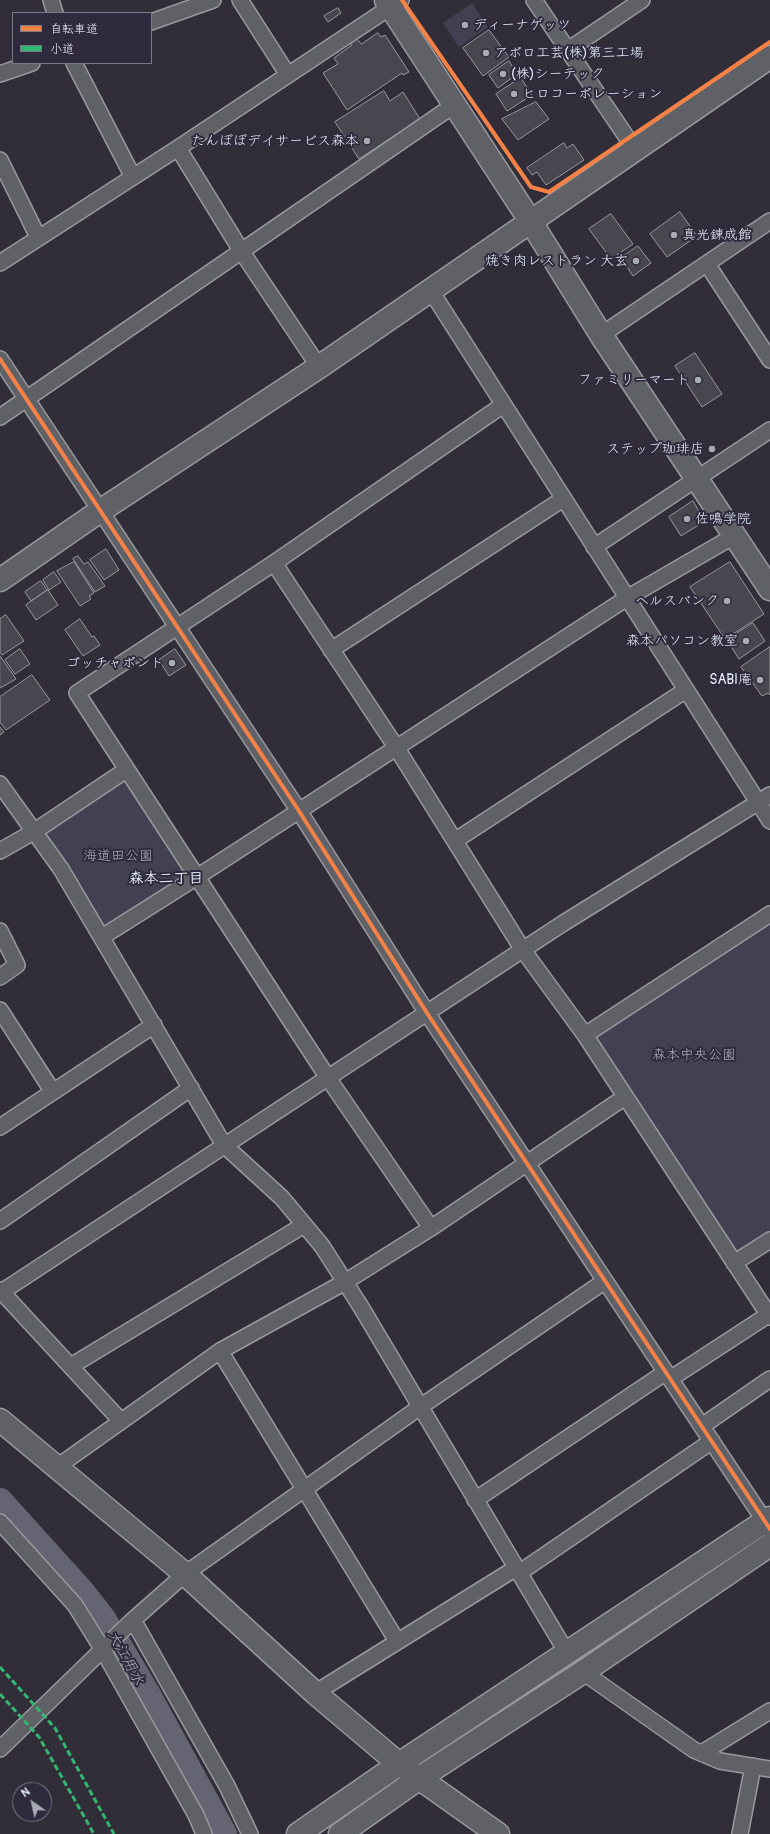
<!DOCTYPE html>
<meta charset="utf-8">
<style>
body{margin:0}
#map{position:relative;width:770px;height:1834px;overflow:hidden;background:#312e39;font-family:Pangolin,"Klee One",sans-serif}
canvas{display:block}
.legend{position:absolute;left:12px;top:12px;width:140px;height:52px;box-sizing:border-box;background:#2f2a3d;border:1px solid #797a88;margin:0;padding:5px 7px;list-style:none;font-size:12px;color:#e8f1f8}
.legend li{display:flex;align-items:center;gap:8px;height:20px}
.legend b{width:20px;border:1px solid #797a88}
.north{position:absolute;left:12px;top:1782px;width:40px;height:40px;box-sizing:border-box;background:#2f2a3d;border:1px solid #797a88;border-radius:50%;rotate:326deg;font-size:11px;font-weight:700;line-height:16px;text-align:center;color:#e8f1f8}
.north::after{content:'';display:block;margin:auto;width:14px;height:18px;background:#a8adb5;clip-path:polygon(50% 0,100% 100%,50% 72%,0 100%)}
</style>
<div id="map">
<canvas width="770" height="1834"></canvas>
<ul class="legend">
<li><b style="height:5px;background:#f48246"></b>自転車道</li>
<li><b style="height:5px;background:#33b770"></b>小道</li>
</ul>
<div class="north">N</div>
</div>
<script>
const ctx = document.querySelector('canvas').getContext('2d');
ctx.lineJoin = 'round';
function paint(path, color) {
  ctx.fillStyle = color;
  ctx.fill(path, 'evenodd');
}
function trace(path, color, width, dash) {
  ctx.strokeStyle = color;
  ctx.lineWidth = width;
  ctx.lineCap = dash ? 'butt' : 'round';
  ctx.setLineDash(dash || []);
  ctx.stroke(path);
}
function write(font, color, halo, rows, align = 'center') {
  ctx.font = font + ' Pangolin,"Klee One",sans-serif';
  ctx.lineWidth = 4;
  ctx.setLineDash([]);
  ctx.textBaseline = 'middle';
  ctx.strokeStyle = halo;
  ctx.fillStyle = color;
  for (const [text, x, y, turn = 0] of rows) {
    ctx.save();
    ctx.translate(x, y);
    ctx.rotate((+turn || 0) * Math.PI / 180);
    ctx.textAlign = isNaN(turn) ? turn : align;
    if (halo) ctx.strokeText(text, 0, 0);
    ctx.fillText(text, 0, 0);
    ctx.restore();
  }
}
const green = new Path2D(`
 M472 3 488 27 459 47 443 23Z
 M125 778 191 874 103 928 44 832Z
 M770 914V1240L734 1263 590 1032Z`);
const river = new Path2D(`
 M0 1501 83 1593 104 1620 147 1693 224 1834`);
const building = new Path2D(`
 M338 8 341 13 328 22 324 16Z
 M489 30 509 57 483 76 463 48Z
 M378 33 381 37 385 35 409 72 403 75 402 73 347 110 323 73 338 64 334 58 352 45 351 43 357 39 361 44Z
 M509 61 517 74 498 88 489 75Z
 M521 78 532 95 507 111 496 94Z
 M384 91 390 101 403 92 420 119 359 159 335 122Z
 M536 102 549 119 518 140 502 119Z
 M564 143 567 148 573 144 584 160 546 185 537 172 532 175 527 168Z
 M680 212 697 236 667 257 650 234Z
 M611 214 633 244 611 259 589 229Z
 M638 246 651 263 633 276 621 258Z
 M695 353 722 394 702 407 675 366Z
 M693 501 705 521 681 536 669 517Z
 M106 549 119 570 104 580 90 560Z
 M78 556 84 564 88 562 105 586 95 592 73 559Z
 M74 562 94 593 89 596 91 599 80 606 57 571Z
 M730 562 764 614 725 639 690 587Z
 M54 572 61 582 49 590 43 580Z
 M41 581 47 590 31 601 25 592Z
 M48 590 58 605 36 620 26 605Z
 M6 615 24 641 2 655 0 652V619Z
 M80 619 92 637 94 636 100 645 83 656 65 630Z
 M753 623 765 641 739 659 727 640Z
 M770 647V695L768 693 762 696 741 667Z
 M20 649 30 664 15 674 5 660Z
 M175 649 186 665 169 676 159 660Z
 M0 656 16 679 0 688Z
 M32 675 50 700 6 730 0 722V697Z
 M0 727 4 732 0 735Z`);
const street = new Path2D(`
 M51 0 55 13
 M240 0 288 75
 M534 0 636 151
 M151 22 213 0
 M568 50 642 0
 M74 63 133 177
 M0 74 32 63
 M178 148 242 252 319 367
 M0 160 38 237
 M0 263 178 148 401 0
 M707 264 770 360
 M431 291 770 821
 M601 335 770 221
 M0 359 299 811 427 1013 770 1529
 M0 417 454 105
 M594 547 770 430
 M274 563 396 747 523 950 585 1035 770 1317
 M331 650 563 499
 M0 784 61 869 224 1145 282 1198 322 1246 361 1307 567 1653
 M456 840 686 690
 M0 851 35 831 126 770
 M0 931 17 965 0 977
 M102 937 197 877 627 598 734 536
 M0 1010 53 1092
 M585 1035 770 914
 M0 1127 154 1025
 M0 1221 191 1088
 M431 1228 328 1078 77 693 274 563 503 405
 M734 1263 770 1240
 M0 1290 121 1421
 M0 1293 562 924 770 795
 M220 1351 397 1641
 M71 1366 304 1225
 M670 1379 768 1315
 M702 1426 770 1379
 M57 1467 220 1351 345 1282 431 1228 625 1097
 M475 1500 666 1372
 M0 1522 75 1605 103 1650 196 1815 204 1834
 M519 1573 712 1441
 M133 1620 227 1786 250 1834
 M583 1672 694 1750 720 1761 770 1769
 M315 1693 516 1568
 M0 1749 133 1620 185 1574 420 1407 605 1281
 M702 1753 770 1711
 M740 1834 753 1766`);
const secondary = new Path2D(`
 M386 0 531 222 601 335 770 589
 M0 580 100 511 319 367 770 57
 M0 1420 185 1574 315 1693 399 1764 498 1834
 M298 1834 399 1764 770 1518
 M340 1834 418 1779 583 1672 770 1545`);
const quiet = new Path2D(`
 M0 1667 55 1728 114 1834
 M0 1694 39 1737 94 1834`);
const cycleway = new Path2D(`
 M402 0 531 187 549 192 770 42
 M0 359 299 811 427 1013 770 1529`);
const markers = [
 [465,25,4,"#a8adb5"],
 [486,53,4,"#a8adb5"],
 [503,74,4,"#a8adb5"],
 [514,94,4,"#a8adb5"],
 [367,141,4,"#a8adb5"],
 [674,235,4,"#a8adb5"],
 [636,261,4,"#a8adb5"],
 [698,380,4,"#a8adb5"],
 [712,449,4,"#a8adb5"],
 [687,519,4,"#a8adb5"],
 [727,601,4,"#a8adb5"],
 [746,641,4,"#a8adb5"],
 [172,663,4,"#a8adb5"],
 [760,680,4,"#a8adb5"]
];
const poiNames = [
 ["ディーナゲッツ",473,25,"left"],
 ["アポロ工芸(株)第三工場",494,53,"left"],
 ["(株)シーテック",511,74,"left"],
 ["ヒロコーポレーション",522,94,"left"],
 ["たんぽぽデイサービス森本",359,141],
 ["真光錬成館",682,235,"left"],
 ["焼き肉レストラン 大玄",628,261],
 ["ファミリーマート",690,380],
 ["ステップ珈琲店",704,449],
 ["佐鳴学院",695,519,"left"],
 ["ヘルスバンク",719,601],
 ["森本パソコン教室",738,641],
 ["ゴッチャポント",164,663],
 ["SABI庵",752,680]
];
const parkNames = [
 ["海道田公園",118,856],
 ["森本中央公園",694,1055]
];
const neighbourhoodNames = [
 ["森本二丁目",166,879]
];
const waterNames = [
 ["大江用水",125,1658,61]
];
paint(green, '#434151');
trace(river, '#646472', 26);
paint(building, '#48464e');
trace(building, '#98999f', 1);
trace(street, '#98999f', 18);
trace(secondary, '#98999f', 25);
trace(street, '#606067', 15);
trace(secondary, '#606067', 22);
trace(quiet, '#33b770', 3, [6, 3]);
trace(cycleway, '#f48246', 4);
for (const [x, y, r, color] of markers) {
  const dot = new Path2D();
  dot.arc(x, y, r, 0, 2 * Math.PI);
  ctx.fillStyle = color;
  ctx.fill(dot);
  trace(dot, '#2f2a3d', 1.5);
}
write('14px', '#e8f1f8', '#2f2a3d', poiNames, 'right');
write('14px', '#afb4bf', '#2f2a3d', parkNames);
write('bold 15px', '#e8f1f8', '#2f2a3d', neighbourhoodNames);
write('italic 15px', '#afb4be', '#2f2a3d', waterNames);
</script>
